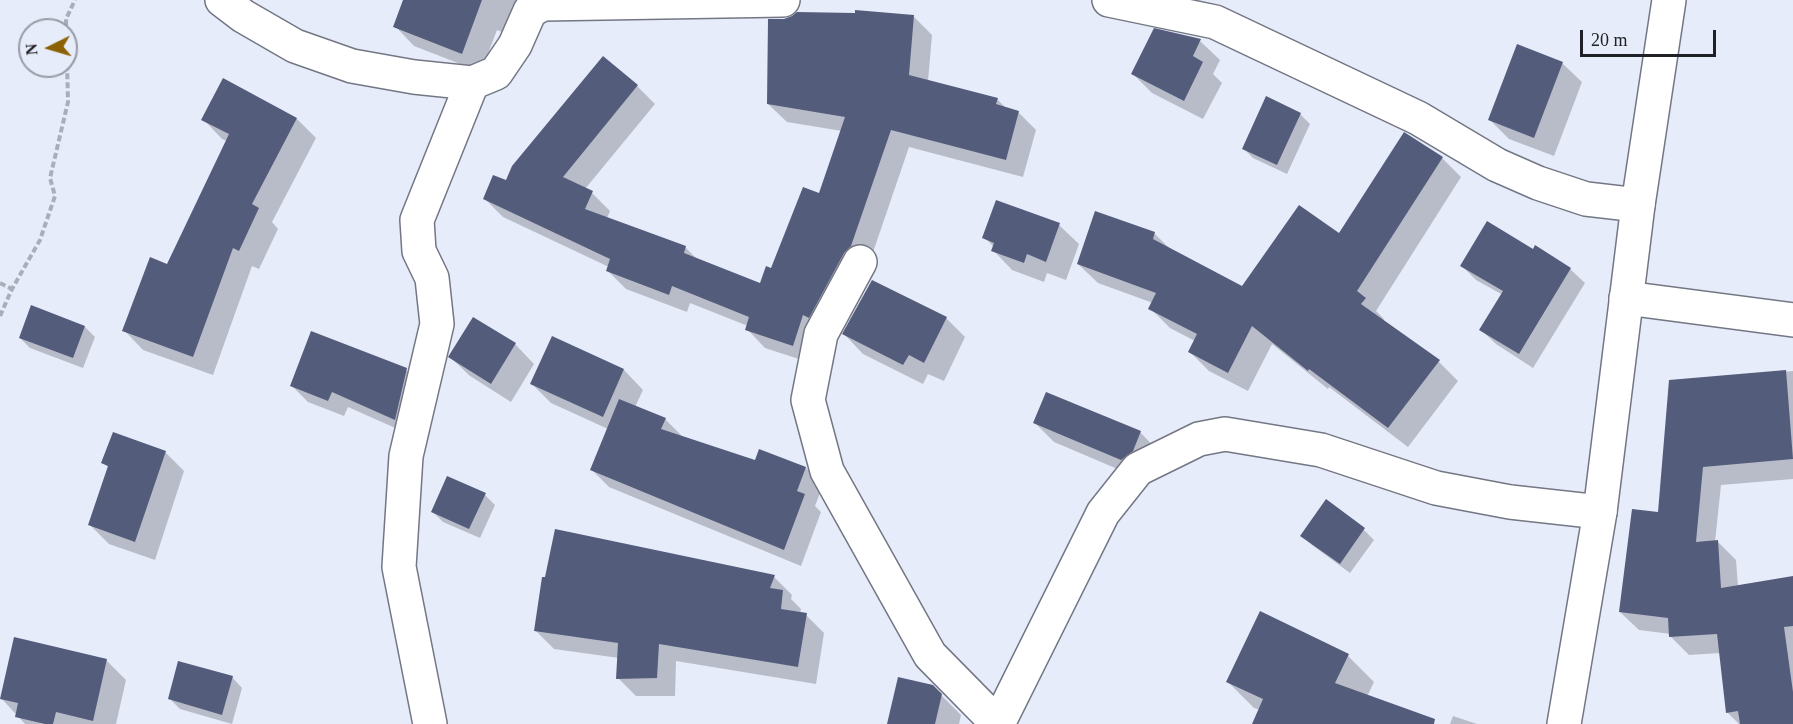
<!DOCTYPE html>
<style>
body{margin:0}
#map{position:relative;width:1793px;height:724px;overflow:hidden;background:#e7ecfa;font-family:"Times New Roman",serif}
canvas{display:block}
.north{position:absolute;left:18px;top:18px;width:60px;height:60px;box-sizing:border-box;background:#e7ecfa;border:2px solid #979ba5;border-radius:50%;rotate:265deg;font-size:16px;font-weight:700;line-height:24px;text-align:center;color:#202126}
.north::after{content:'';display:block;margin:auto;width:21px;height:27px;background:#8c6105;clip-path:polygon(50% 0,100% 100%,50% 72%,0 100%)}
.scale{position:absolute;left:1580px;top:30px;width:136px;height:27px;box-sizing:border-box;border:3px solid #202126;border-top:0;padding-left:8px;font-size:18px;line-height:21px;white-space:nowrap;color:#202126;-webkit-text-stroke:4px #e7ecfa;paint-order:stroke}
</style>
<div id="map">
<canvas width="1793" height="724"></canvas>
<div class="north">N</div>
<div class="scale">20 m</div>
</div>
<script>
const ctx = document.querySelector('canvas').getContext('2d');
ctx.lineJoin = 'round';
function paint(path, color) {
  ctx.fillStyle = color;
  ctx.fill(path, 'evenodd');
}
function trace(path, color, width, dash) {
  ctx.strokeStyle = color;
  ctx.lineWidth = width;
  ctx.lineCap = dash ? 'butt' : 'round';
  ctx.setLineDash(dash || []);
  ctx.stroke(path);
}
const shadow = new Path2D(`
 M405 0H517L518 1 507 34 497 30 481 72 414 46 395 26Z
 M914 17 932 35 928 81 997 99 1007 109 1018 112 1036 130 1023 177 909 147 869 264 811 363 765 348 747 329 748 326 690 303 687 312 626 289 608 271 609 267 503 217 485 199 506 181 637 86 655 104 585 189 592 193 610 211 607 218 685 247 698 260 761 285 819 195 842 131 787 122 768 104Z
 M1155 30 1200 41 1220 60 1213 74 1222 83 1203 119 1152 93 1133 74Z
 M1562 63 1582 82 1554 156 1509 139 1490 120Z
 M224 80 297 119 316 138 272 222 278 229 259 269 252 266 213 375 143 350 124 330 168 266 227 141 222 139 203 119Z
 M1300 114 1310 124 1287 174 1253 158 1243 148Z
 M1442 158 1461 177 1376 311 1384 319 1382 321 1439 362 1458 381 1408 447 1329 387 1328 389 1272 344 1248 391 1209 371 1190 352 1195 341 1170 328 1150 308 1153 303 1098 283 1078 264 1154 233 1172 251 1243 288 1339 235Z
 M1059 225 1079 244 1066 280 1047 273 1044 282 1012 270 993 250 994 247 984 237Z
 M1536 247 1570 269 1585 283 1533 368 1496 344 1481 330 1503 295 1476 280 1462 266 1534 251Z
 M946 318 965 337 944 381 928 374 923 384 863 354 844 334Z
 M85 327 95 337 83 368 30 348 20 338Z
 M553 338 624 370 643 390 635 407 665 419 682 436 756 462 760 451 806 468 823 485 815 506 821 512 801 566 609 487 592 470 608 429 551 403 532 384Z
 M515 344 534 364 511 402 470 376 450 357Z
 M406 370 423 386 411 435 348 407 344 416 308 402 292 386Z
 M1793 371V479L1721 485 1715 542H1718L1736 560 1738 586 1793 578V724H1739L1727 712 1721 653 1689 655 1671 637V634L1639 630 1620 612 1660 514 1670 382Z
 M1035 423 1140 432 1159 452 1141 479 1054 442Z
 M165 452 184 471 155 560 109 544 90 525 109 468 103 462Z
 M485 495 495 505 480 538 443 522 433 512Z
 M1326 502 1364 530 1374 540 1350 573 1312 545 1302 535Z
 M774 577 792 595 791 599 801 609 800 614 806 615 824 633 816 684 676 661 675 696H636L618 678 619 658 554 649 536 631Z
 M1261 613 1348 656 1374 682 1354 724H1253L1260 710 1254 708 1228 682Z
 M106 660 126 680 116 724H25L1 698Z
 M232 677 242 688 232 724 180 709 170 699Z
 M932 686 961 715 959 724H889Z
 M1453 716 1477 724H1450Z`);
const building = new Path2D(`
 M403 0H482L462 54 393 27Z
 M855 10 914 15 909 75 998 98 996 104 1019 111 1006 160 891 130 851 246 844 253 809 318 803 315 793 346 745 330 749 317 672 286 669 295 606 271 610 259 483 199 493 175 506 180 512 166 603 56 638 85 563 177 593 191 585 209 686 246 684 253 760 283 766 266 771 268 803 187 819 193 845 117 767 104 768 19H784L792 16 797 12 855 13Z
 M1154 28 1201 39 1193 56 1203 62 1184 101 1131 74Z
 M1517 44 1563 62 1534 138 1488 120Z
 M223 78 297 118 252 204 259 208 239 251 233 248 193 357 122 331 150 257 167 264 229 134 201 120Z
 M1266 96 1301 113 1277 165 1242 149Z
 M1404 132 1443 157 1357 291 1366 298 1361 304 1440 360 1388 428 1309 369 1308 371 1252 326 1228 373 1188 352 1197 334 1148 309 1156 293 1077 264 1095 211 1155 232 1153 239 1242 286 1299 205 1339 233Z
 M996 200 1060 223 1046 262 1027 254 1024 263 991 251 994 243 982 238Z
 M1487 221 1533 249 1535 245 1571 268 1519 354 1479 330 1503 291 1460 266Z
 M872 280 947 317 924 363 909 355 903 365 842 334Z
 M31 305 85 326 73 358 19 338Z
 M473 317 516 343 491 384 448 357Z
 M311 331 407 368 395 420 332 392 328 401 290 386Z
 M552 336 624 369 603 417 530 384Z
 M1786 370 1793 459 1703 467 1696 542 1718 540 1721 588 1793 576V626L1784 627 1793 692V724H1740L1738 711 1726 713 1717 634 1669 637 1668 618 1619 612 1632 509 1658 512 1669 380Z
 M1046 392 1141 431 1133 451 1121 460 1033 423Z
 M619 399 666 418 661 429 755 460 759 449 806 467 797 491 805 494 784 550 590 470Z
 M113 432 166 451 135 542 88 525 108 466 101 463Z
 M447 476 486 493 469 529 431 512Z
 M1326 499 1365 528 1340 564 1300 536Z
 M555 529 775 575 770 588 783 590 781 609 807 613 798 667 659 644 657 678 616 679 618 643 534 631 542 577H545Z
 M1260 611 1349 654 1335 683 1435 719 1434 724H1252L1263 699 1226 682Z
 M14 637 107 659 93 721 56 712 53 724H45L15 717 18 703 0 699Z
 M178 661 233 676 222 715 168 699Z
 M898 677 933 685 942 694 935 724H887Z`);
const path = new Path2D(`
 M0 283 12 289
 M0 316 12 289 40 240 55 196 50 178 68 102 66 19 75 0`);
const minor = new Path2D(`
 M222 0 243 16 295 46 352 66 414 77 472 83 496 73 515 45 530 11 543 4 783 0
 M1109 0 1215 22 1418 118 1497 165 1538 183 1586 199 1638 205
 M860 262 821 334 808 400 827 471 930 655 998 724
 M1626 298 1793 320
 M430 724 399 567 406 456 437 324 432 278 419 251 417 220 472 83
 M998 724 1103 513 1138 469 1199 439 1225 434 1321 450 1436 488 1510 502 1600 512`);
const tertiary = new Path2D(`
 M1564 724 1600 512 1638 205 1669 0`);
paint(shadow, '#0003');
paint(building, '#545c7c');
trace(minor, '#737784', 36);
trace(tertiary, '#737784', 36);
trace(path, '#aaaeb9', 4, [6, 3]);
trace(minor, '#fff', 33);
trace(tertiary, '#fff', 33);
</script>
